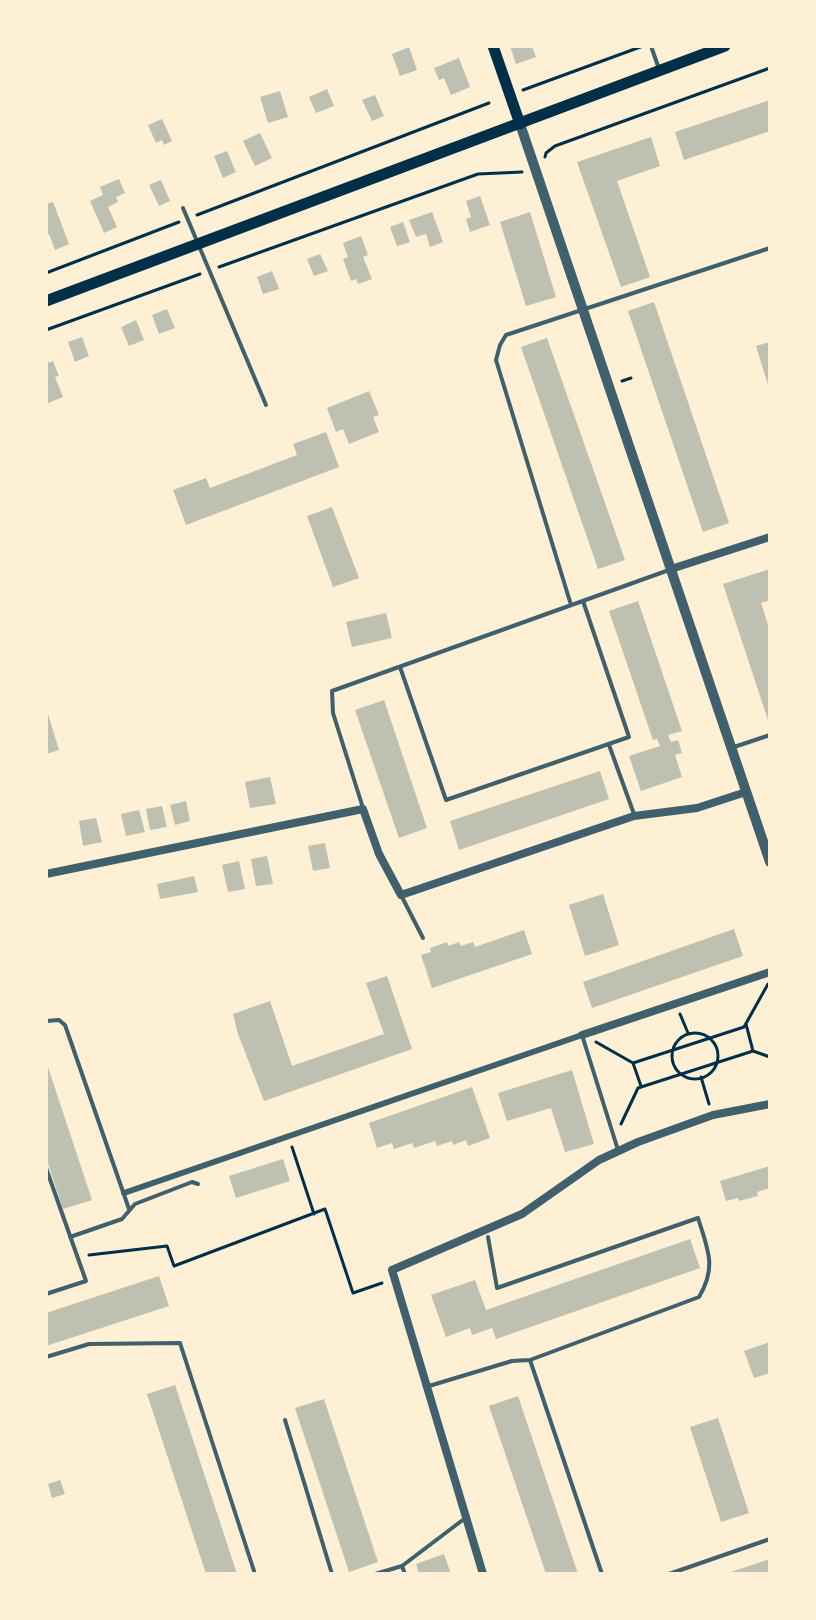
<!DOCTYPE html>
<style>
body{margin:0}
#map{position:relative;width:816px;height:1620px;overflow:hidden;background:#fdf0d5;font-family:"DejaVu Sans",sans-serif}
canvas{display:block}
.frame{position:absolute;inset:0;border:48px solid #fdf0d5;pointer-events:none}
</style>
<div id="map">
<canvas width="816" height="1620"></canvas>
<div class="frame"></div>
</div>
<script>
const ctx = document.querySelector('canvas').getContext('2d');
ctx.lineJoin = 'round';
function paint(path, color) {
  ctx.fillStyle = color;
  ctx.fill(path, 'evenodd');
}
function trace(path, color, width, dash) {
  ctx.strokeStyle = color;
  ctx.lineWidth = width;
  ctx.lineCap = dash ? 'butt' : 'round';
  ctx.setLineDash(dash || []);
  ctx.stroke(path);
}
const building = new Path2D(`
 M510 46H532L536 57 516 64Z
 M409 47 417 70 400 76 392 54Z
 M459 58 470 87 451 95 444 78 439 80 434 68Z
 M327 89 334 106 316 113 309 97Z
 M280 91 288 117 268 123 260 97Z
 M375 95 384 116 372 121 362 100Z
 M770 100V131L684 160 675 132Z
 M162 119 172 141 164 145 162 140 156 143 148 125Z
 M260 133 272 158 255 166 243 141Z
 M651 137 660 166 617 181 650 277 621 287 577 162Z
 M227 151 236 172 223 178 214 156Z
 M119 179 125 193 116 197 118 202 108 207 117 227 104 233 90 201 103 195 100 187Z
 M161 180 170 201 159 206 149 185Z
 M480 196 490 225 470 232 466 219 471 217 466 201Z
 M53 202 69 244 55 250 49 234 46 235V204Z
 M432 212 443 242 430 247 426 234 416 237 409 220Z
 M530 212 556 297 526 306 500 222Z
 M403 222 410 242 397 246 390 227Z
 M361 236 368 255 363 257 372 279 358 284 356 279 351 281 343 259 348 257 343 243Z
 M320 254 328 271 314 276 307 259Z
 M272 271 279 289 263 294 257 277Z
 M654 302 729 523 703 532 628 311Z
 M167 309 175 328 159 334 152 315Z
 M136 320 144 340 129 346 121 327Z
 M82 337 89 356 75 362 68 342Z
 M547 338 625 560 598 569 521 347Z
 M770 342V388H769L756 346Z
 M46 355 49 363 53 361 59 376 55 377 63 397 46 404Z
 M369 391 379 415 373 417 379 432 349 444 343 429 336 432 327 408Z
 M326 432 339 467 186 525 173 490 206 478 210 488 297 455 293 444Z
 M332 507 359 578 333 587 307 516Z
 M770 569V600L761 603 770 631 769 723 723 584Z
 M638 601 682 731 668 735 671 742 678 740 682 753 675 755 682 777 641 791 629 756 660 746 657 739 653 740 609 611Z
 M386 613 392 638 352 647 346 622Z
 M384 700 427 828 399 838 355 710Z
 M47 711 59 750 46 754V712Z
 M600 771 609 799 459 850 450 821Z
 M270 777 276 804 250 808 245 782Z
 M186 801 190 821 175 825 170 805Z
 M162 806 167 827 150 830 146 809Z
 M139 810 145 832 126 836 121 814Z
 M96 818 102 842 83 846 79 821Z
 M325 843 330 868 313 871 308 846Z
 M267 856 273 884 256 886 251 859Z
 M239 861 245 889 228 892 222 865Z
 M194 876 198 892 160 899 157 884Z
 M603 894 619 945 585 956 569 905Z
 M734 929 743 956 592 1008 583 982Z
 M524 930 532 954 432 988 421 955 431 952 430 948 447 942 448 946 459 942 461 946 473 942 475 947Z
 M387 976 412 1049 264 1101 238 1034 233 1014 270 1001 292 1066 384 1034 366 983Z
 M47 1064 92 1200 63 1209 46 1158Z
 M572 1070 594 1144 565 1152 551 1108 507 1121 498 1093Z
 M472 1087 490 1138 468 1146 466 1140 453 1145 452 1141 437 1146 435 1141 414 1148 412 1143 394 1149 392 1143 377 1148 369 1123Z
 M283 1159 290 1181 236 1198 229 1176Z
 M770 1166V1188L757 1192 758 1196 739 1201 738 1198 726 1201 720 1181Z
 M690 1239 700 1268 496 1339 492 1328 472 1335 470 1328 446 1337 431 1295 475 1280 486 1310Z
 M159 1276 169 1306 46 1346V1313Z
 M770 1342V1373L754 1378 744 1351Z
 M175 1385 237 1574H206L147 1394Z
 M518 1396 578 1574H546L489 1406Z
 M324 1399 378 1562 349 1572 295 1408Z
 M718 1418 749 1513 721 1522 690 1427Z
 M60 1480 65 1494 52 1498 48 1484Z
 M444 1554 451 1574H419L416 1564Z
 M770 1559V1574H728V1573Z`);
const path = new Path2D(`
 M523 90 643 46
 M545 157 546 153 555 146 770 68
 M197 215 489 103
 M219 267 478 174 522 172
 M46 273 179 222
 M46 330 200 274
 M622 381 631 378
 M680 1014 688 1033
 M746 1024 753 1051
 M672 1056a23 23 0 1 1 46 0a23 23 0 1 1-46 0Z
 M596 1042 633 1063 744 1027 768 984
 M633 1063 641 1086
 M701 1077 709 1104
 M621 1124 638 1088 753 1051 770 1057
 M292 1147 314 1214
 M89 1255 167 1246 174 1266 325 1209 353 1293 382 1283`);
const service = new Path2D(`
 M651 46 659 69
 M183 208 266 405
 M571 605 496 360 500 345 506 335 770 248
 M400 667 446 800 629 737 583 601
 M609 745 634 814
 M734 747 770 735
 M363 808 333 713 332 691 669 570
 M401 895 423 938
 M46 1021 59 1020 65 1025 129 1209
 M582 1035 618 1150
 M46 1168 86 1281 46 1294
 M70 1237 122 1219 135 1204 192 1182 198 1184
 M46 1357 89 1344 180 1343 255 1574
 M530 1360 602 1574
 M429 1386 512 1361 530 1360 699 1297C717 1267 708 1250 698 1218L497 1288 488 1237
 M285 1420 332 1574
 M402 1566 405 1574
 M375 1574 402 1566 464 1519
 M669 1574 770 1539`);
const pedestrian = new Path2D(`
 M124 1193 582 1035`);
const minor = new Path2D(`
 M671 569 770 537
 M46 874 363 809 379 854 401 895 634 816 697 808 746 792
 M582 1035 770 972
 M483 1574 392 1270 522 1214 599 1160 638 1142 713 1115 770 1104`);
const tertiary = new Path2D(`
 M520 124 770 862`);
const secondary = new Path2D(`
 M493 46 520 124
 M46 301 725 46`);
paint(building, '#bec0b2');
trace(path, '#003049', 3);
trace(service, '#3f606c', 4);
trace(pedestrian, '#3f606c', 6);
trace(minor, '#3f606c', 8);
trace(tertiary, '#3f606c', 10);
trace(secondary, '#003049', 11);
</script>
